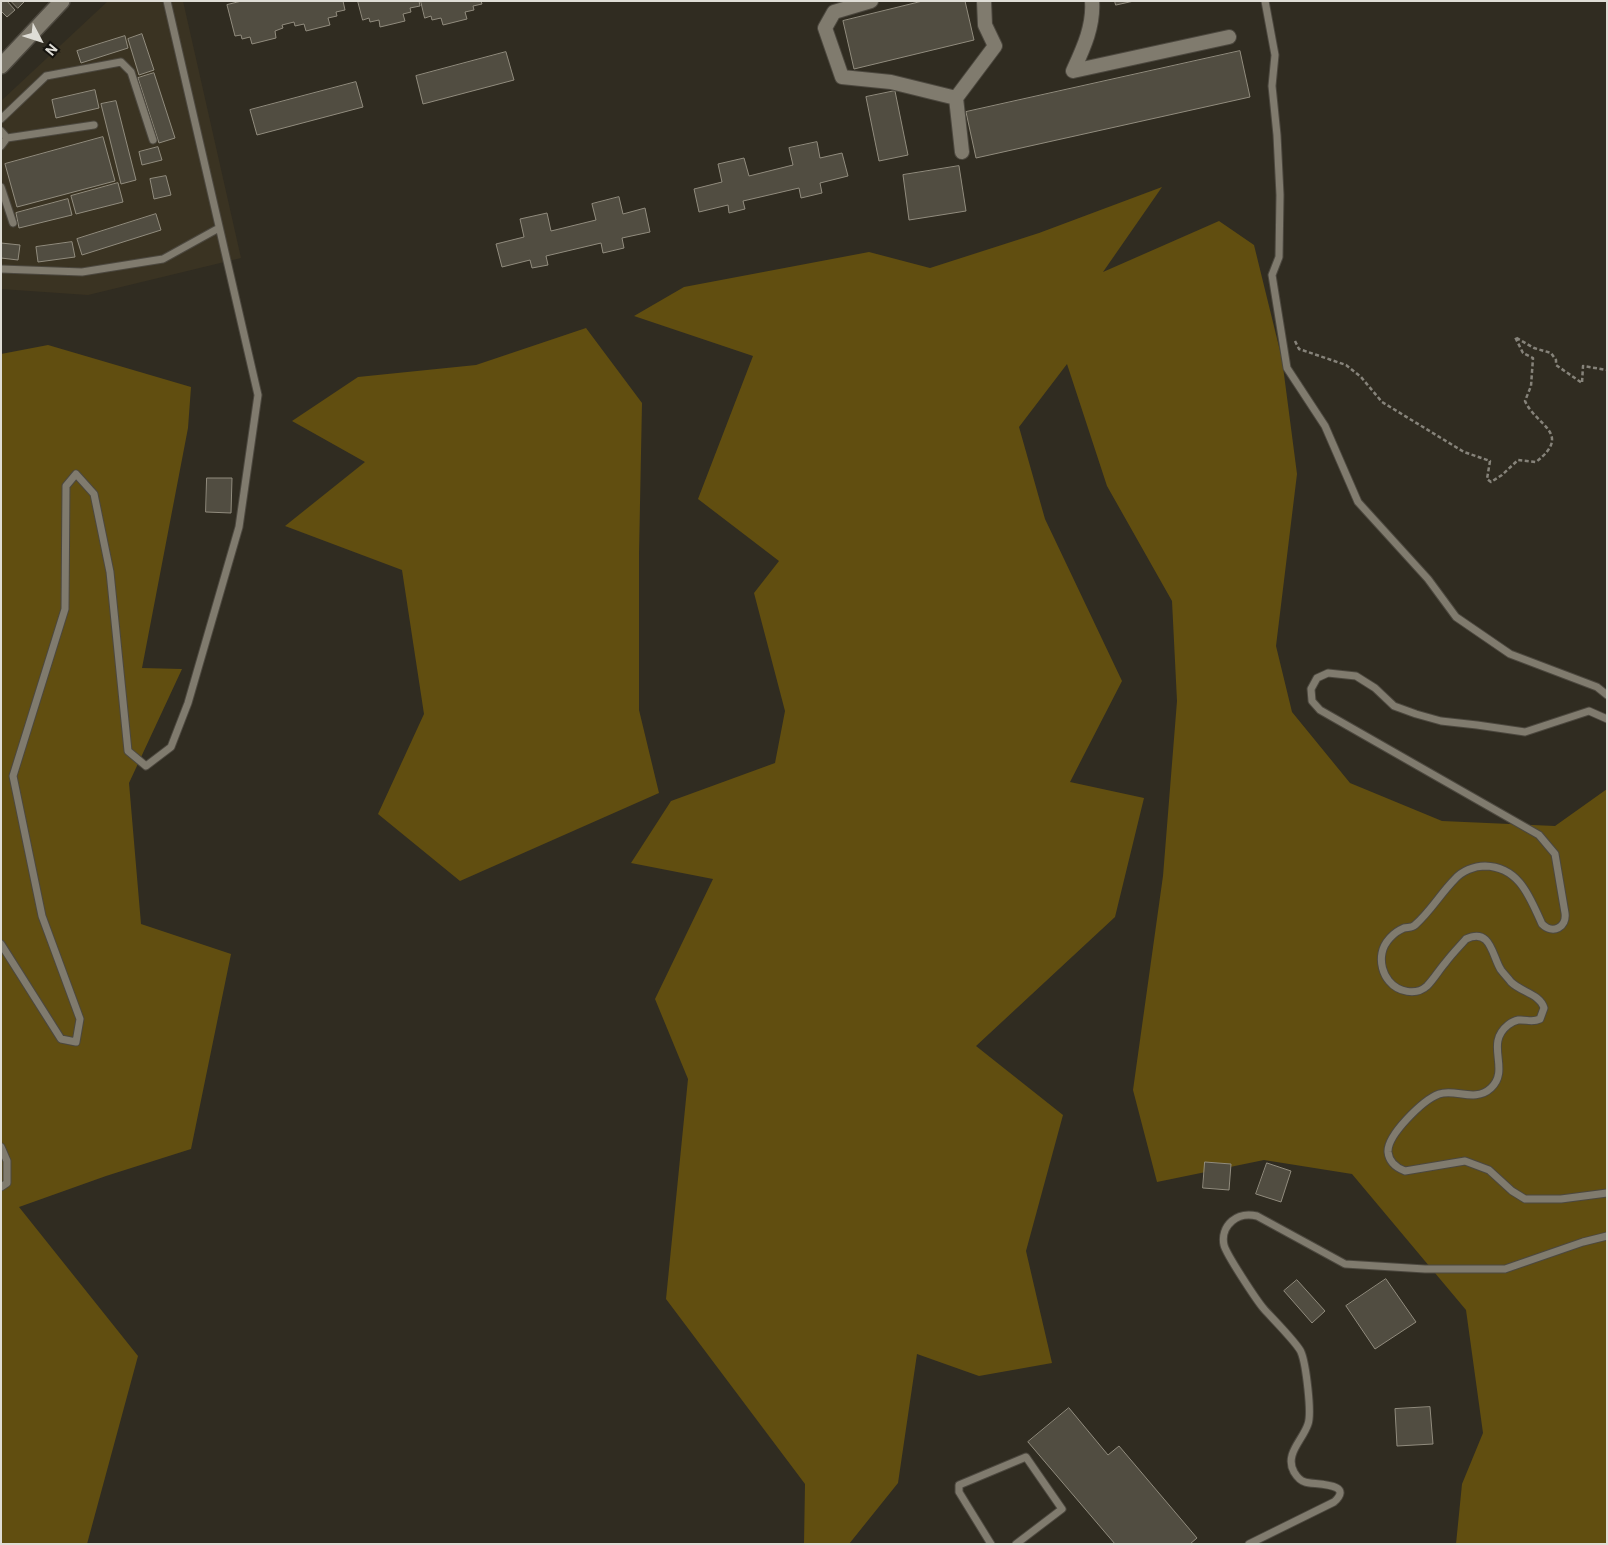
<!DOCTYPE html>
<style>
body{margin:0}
#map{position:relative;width:1608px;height:1545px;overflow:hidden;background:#302c21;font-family:Roboto,sans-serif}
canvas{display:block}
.frame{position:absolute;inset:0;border:2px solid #dfddd6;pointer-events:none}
.north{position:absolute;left:15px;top:15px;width:50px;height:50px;-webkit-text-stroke:4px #16140f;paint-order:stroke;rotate:130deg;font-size:14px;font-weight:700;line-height:20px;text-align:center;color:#dfddd6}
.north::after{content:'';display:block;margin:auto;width:18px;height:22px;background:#dfddd6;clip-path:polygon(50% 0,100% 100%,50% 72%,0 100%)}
</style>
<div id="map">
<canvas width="1608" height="1545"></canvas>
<div class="frame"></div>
<div class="north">N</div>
</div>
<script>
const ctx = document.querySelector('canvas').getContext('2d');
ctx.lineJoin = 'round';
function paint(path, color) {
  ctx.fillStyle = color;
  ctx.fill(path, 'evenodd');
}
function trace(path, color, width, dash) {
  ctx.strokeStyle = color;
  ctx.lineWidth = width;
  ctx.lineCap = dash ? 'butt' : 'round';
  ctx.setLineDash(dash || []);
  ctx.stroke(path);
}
const built = new Path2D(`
 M108 1H183L241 258 88 295 1 289V101Z`);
const green = new Path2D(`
 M1162 187 1103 272 1219 221 1254 245 1282 359 1297 474 1276 646 1292 712 1350 783 1442 821 1555 826 1607 789V1544H1456L1462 1484 1483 1433 1466 1310 1352 1174 1264 1160 1157 1182 1133 1090 1163 876 1177 701 1172 601 1107 486 1067 364 1019 427 1045 519 1122 681 1070 782 1144 798 1115 917 976 1046 1063 1115 1026 1251 1052 1363 979 1376 917 1354 898 1483 849 1544H804L805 1484 666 1299 688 1079 655 999 713 879 631 863 671 801 775 763 785 711 754 593 779 561 698 499 753 356 634 316 684 287 869 252 930 268 1039 233Z
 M586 328 642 403 639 554V710L659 793 460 881 378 814 424 714 402 570 285 526 365 462 292 421 358 377 476 365Z
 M48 345 191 387 188 428 142 668 182 669 129 783 141 924 231 954 191 1149 106 1176 19 1207 138 1356 87 1544H1V354Z`);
const building = new Path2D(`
 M2 1H7L15 10 7 17 1 11Z
 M11 1H25L18 8Z
 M242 1H343L345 10 336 12 337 16 328 18 330 25 306 31 304 24 295 26 294 22 282 25 283 28 275 31 276 38 252 44 250 37 242 39 241 35 235 36 227 5Z
 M358 1H419L420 6 410 8 411 12 403 14 405 21 380 27 379 20 370 22 369 18 363 20Z
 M421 1H481L482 4 473 6 474 10 465 12 467 19 443 25 441 18 432 20 431 16 425 18Z
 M923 1H965L974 40 854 69 843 21Z
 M1115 1H1134L1116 5Z
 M142 34 154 70 139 75 128 39Z
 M125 36 128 48 81 63 77 51Z
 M1240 51 1250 97 976 158 966 112Z
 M506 52 514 80 423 104 416 76Z
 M154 73 175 138 159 143 138 78Z
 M356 82 363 107 257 135 250 110Z
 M95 90 99 108 56 118 52 100Z
 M895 91 908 155 879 161 866 97Z
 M116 101 136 180 121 184 101 104Z
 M103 137 115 181 17 207 5 164Z
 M817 142 820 158 842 153 848 176 820 183 822 193 801 198 799 188 743 201 745 209 729 213 728 205 699 212 694 189 722 182 718 164 744 158 749 176 793 165 789 148Z
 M158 147 162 160 142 165 139 152Z
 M959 166 966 211 909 220 903 175Z
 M166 176 171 195 154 199 150 179Z
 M118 183 123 202 76 214 71 196Z
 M619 197 623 214 645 208 650 232 622 238 624 248 603 253 601 243 546 256 548 265 532 268 530 260 502 267 496 244 524 237 520 219 547 213 551 231 596 220 592 204Z
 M68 199 72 215 19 228 16 213Z
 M156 214 161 230 82 255 77 239Z
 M72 242 75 257 38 262 36 247Z
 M1 243 20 245 18 260 1 258Z
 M207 478H232L231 513 206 512Z
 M1205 1162 1231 1164 1229 1190 1203 1188Z
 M1267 1163 1291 1171 1281 1202 1256 1194Z
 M1386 1279 1416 1322 1375 1349 1346 1306Z
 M1297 1280 1325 1311 1312 1323 1284 1291Z
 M1430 1407 1433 1444 1397 1446 1395 1409Z
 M1069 1408 1108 1455 1119 1446 1197 1538 1190 1544H1115L1028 1442Z`);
const path = new Path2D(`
 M1295 341 1299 349 1346 365 1361 377 1382 402 1464 452 1490 461 1487 479 1491 482 1502 475 1518 460 1536 462C1573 433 1536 426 1525 401L1531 386 1533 358 1523 353 1515 337 1534 348 1551 353 1556 360V365L1582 383 1583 366 1607 370`);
const service = new Path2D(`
 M1265 1 1275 55 1272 86 1277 135 1280 195 1279 257 1272 275 1287 368 1325 426 1358 502 1428 579 1456 617 1510 654 1597 687 1607 695
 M1 119 46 76 121 62 131 72 153 140
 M1 131 7 138 94 125
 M1 146 7 138
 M1 187 13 223
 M1 269 82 272 163 259 219 228
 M1607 719 1589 711 1525 732 1477 725 1441 721 1416 714 1394 706 1375 688 1356 676 1328 673 1317 678 1311 689 1312 701 1320 710 1539 835 1555 854 1565 913C1567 927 1553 935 1542 924 1530 898 1520 867 1485 866 1474 866 1462 871 1455 879 1441 893 1430 912 1415 925 1412 928 1408 927 1404 928 1394 932 1384 942 1382 953 1380 963 1383 974 1389 981 1398 992 1416 996 1427 986 1434 979 1439 970 1446 962 1452 954 1459 947 1466 939 1491 927 1492 956 1501 970 1504 974 1508 978 1511 982 1521 992 1540 994 1544 1008L1540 1019C1528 1025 1522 1014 1508 1025 1484 1044 1511 1069 1491 1088 1475 1103 1455 1088 1439 1094 1423 1100 1387 1135 1388 1152 1389 1162 1397 1168 1405 1171L1465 1161 1489 1170 1512 1191 1525 1199H1561L1607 1193
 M1 944 61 1039 76 1042 80 1019 42 916 13 776 65 609 66 486 76 474 94 494 110 572 128 751 146 766 171 747 188 703 239 527 258 395 167 1
 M1 1147 7 1161V1183L1 1187
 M991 1544 959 1492V1485L1026 1457 1062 1509 1016 1544
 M1249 1544 1334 1502C1356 1482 1312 1485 1305 1482 1301 1481 1297 1477 1294 1472 1284 1454 1303 1440 1308 1424 1312 1413 1306 1364 1301 1352 1298 1344 1272 1318 1264 1309 1257 1301 1226 1254 1224 1245 1222 1236 1225 1227 1232 1221 1239 1215 1248 1214 1257 1216L1345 1264 1425 1269H1505L1583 1242 1607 1236`);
const minor = new Path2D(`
 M871 1 834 12 825 28 842 77 891 82 956 98 962 152
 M1092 1C1094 26 1083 49 1073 71L1229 37
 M956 98 995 46 985 25 984 1`);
const tertiary = new Path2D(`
 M1 66 62 1`);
paint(built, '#3a3322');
paint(green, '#614e10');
paint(building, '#514d41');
trace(building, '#918c7e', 1);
trace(service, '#4c483f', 9);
trace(minor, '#4c483f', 16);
trace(tertiary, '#4c483f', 18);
trace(path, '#86837a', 2.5, [4, 2.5]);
trace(service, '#807b6e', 7);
trace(minor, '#807b6e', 14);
trace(tertiary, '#807b6e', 15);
</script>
